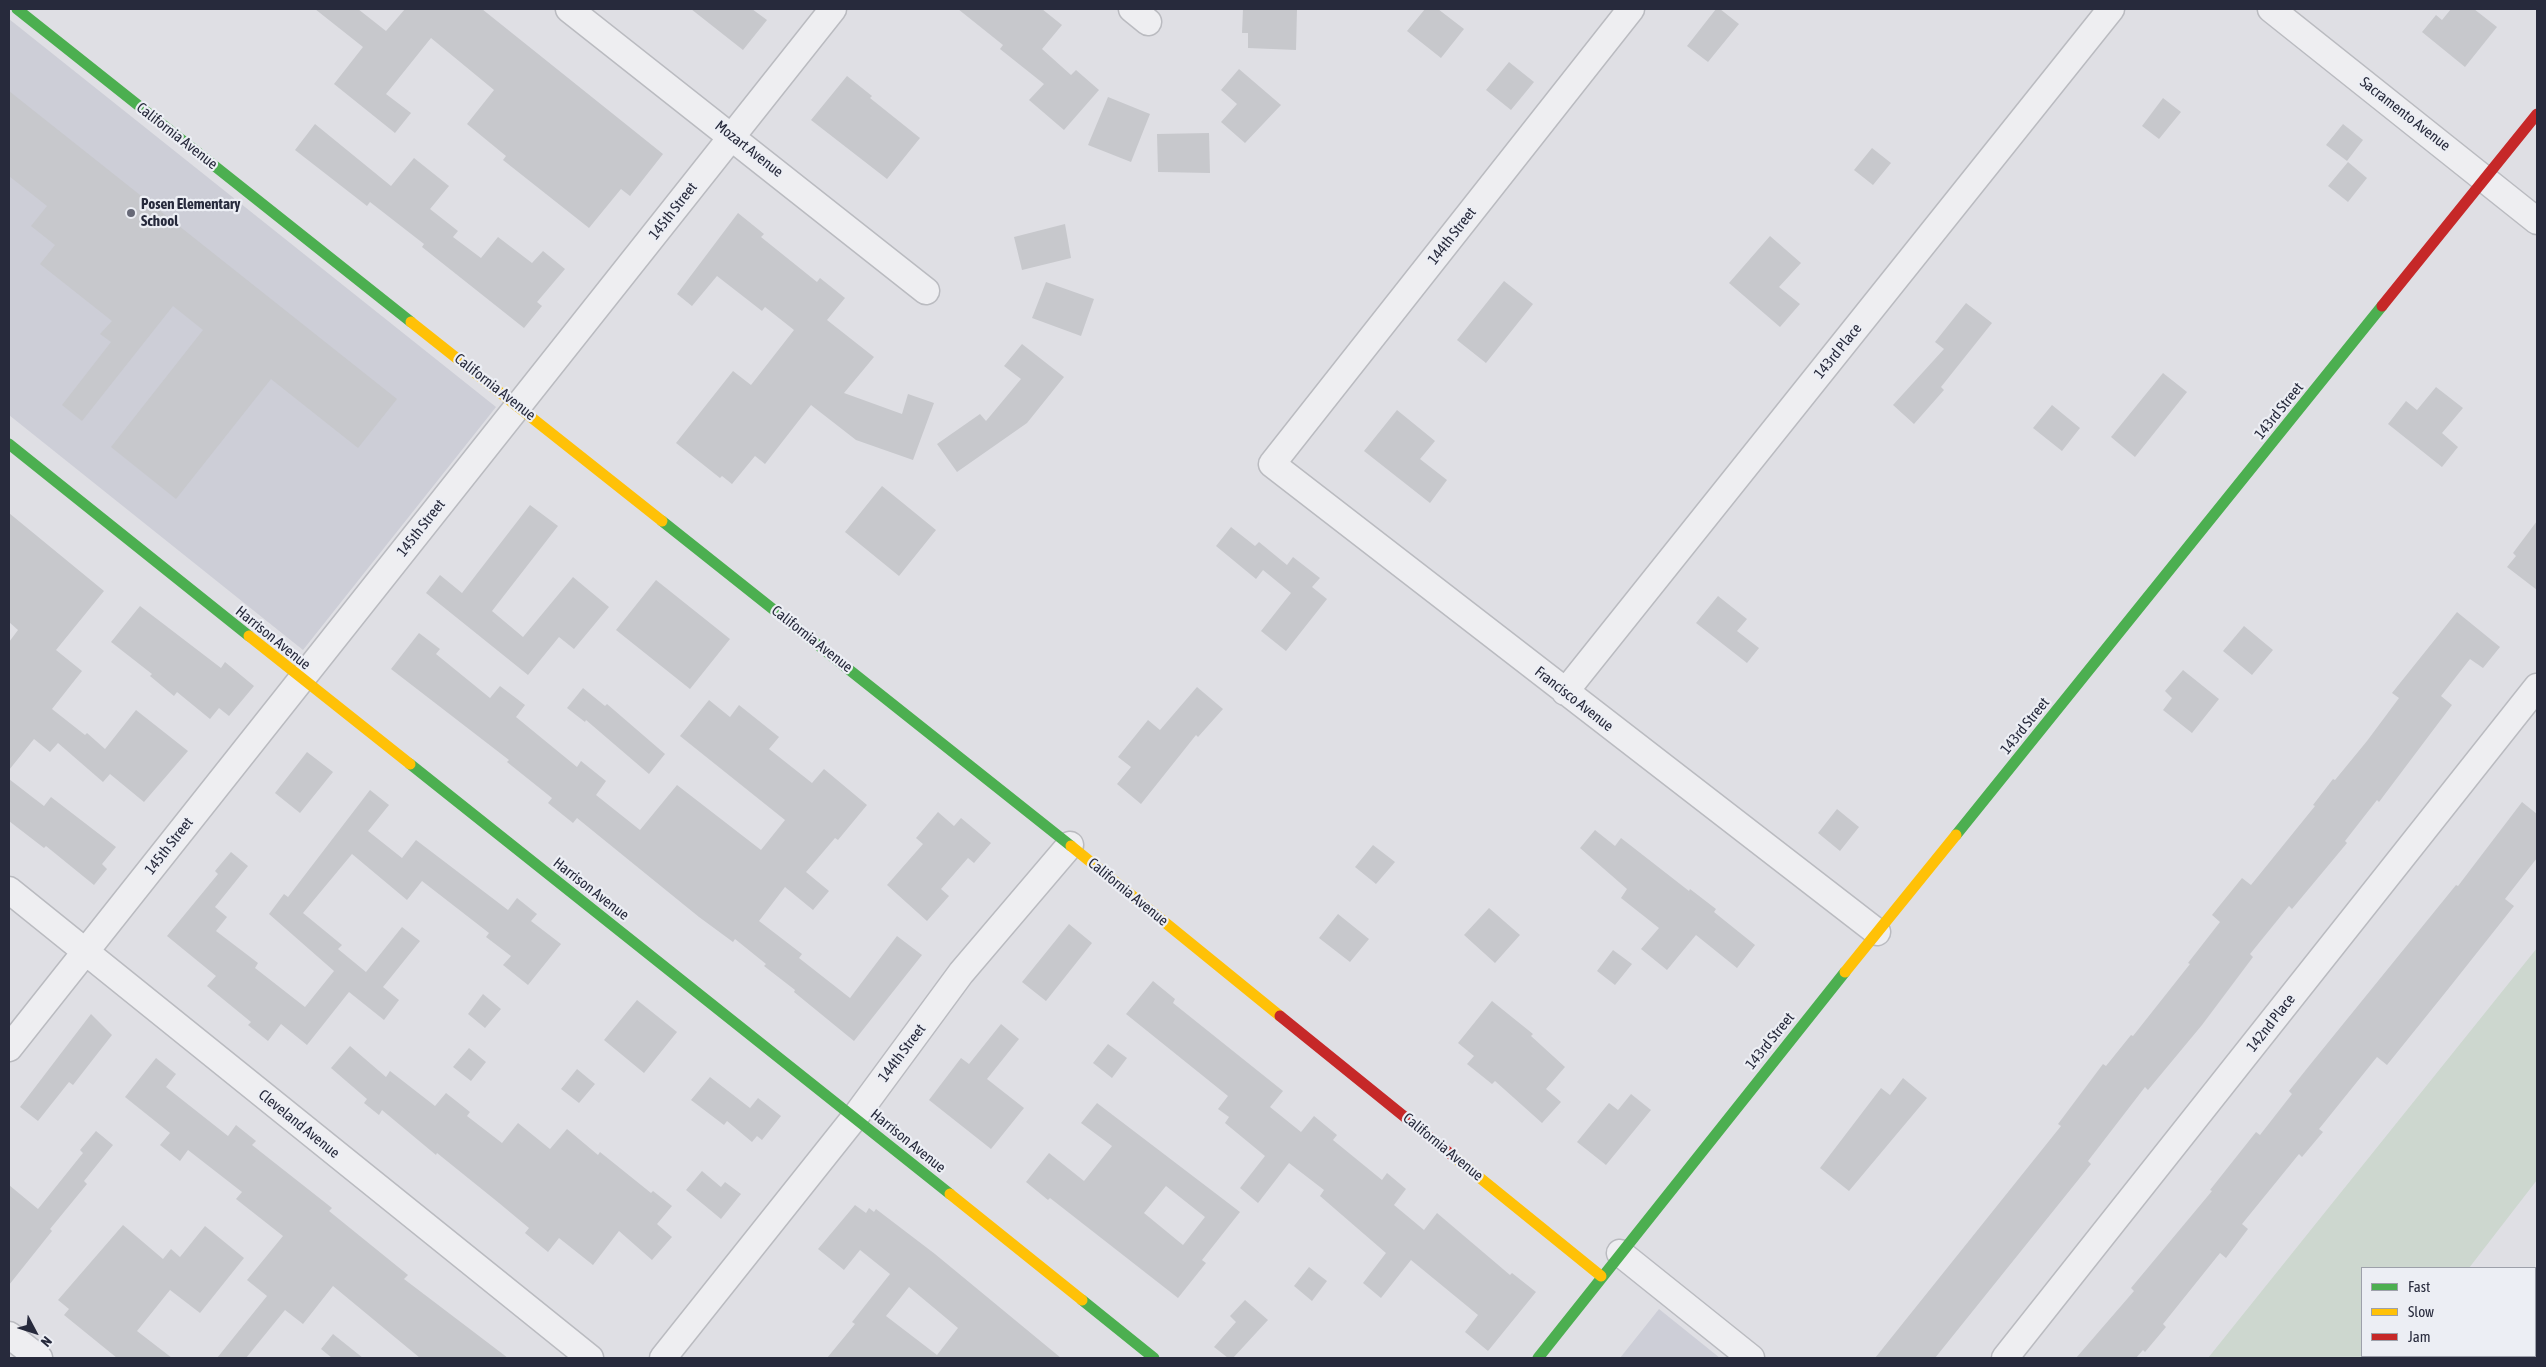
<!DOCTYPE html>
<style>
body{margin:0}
#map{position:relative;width:2546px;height:1367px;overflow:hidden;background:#dfdfe4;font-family:"Asap Condensed",sans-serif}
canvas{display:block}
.frame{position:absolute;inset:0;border:10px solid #272a3c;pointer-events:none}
.legend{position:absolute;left:2361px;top:1267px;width:175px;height:90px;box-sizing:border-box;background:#eceef4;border:1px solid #9da0aa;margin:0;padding:6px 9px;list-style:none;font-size:15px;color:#272a3c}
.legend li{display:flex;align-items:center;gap:10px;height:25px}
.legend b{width:25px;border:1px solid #9da0aa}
.north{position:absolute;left:10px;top:1307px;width:50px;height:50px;-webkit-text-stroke:4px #eceef4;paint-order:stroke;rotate:130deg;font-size:14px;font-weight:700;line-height:20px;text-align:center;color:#272a3c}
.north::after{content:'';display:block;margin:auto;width:18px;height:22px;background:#272a3c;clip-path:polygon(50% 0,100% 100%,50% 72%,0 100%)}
</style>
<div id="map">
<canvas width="2546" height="1367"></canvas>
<div class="frame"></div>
<ul class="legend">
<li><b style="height:6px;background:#4caf50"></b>Fast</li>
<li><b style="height:6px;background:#ffc107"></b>Slow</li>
<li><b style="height:6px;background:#c62828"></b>Jam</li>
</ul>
<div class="north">N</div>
</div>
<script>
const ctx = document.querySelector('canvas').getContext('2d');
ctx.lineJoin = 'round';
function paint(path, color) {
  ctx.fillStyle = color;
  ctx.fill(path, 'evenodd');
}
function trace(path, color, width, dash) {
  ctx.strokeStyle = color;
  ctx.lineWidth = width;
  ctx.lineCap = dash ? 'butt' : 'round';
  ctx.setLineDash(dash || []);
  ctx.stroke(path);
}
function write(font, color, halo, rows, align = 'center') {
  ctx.font = font + ' "Asap Condensed",sans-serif';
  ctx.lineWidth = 4.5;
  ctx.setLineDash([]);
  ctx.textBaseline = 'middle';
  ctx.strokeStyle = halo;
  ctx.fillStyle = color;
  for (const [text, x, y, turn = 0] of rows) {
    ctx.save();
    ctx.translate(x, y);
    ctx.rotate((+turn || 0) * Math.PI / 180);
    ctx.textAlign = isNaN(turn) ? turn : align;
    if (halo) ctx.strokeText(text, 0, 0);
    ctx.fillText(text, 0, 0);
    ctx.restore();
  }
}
const built = new Path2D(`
 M9 19 496 407 303 650 9 415Z
 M1659 1309 1720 1358H1620Z`);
const green = new Path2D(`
 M2537 948V1180L2469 1268H2362V1356H2400L2398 1358H2208Z`);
const building = new Path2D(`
 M315 9H358L386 31 405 9H482L663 154 630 196 621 189 589 228 503 160 506 156 467 124 494 90 431 38 386 94 411 113 395 133 334 84 363 47Z
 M691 9H752L767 20 743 50Z
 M958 9H1042L1062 25 1042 49 1071 75 1076 70 1099 90 1064 130 1029 100 1044 84 1000 49 1003 45Z
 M1243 9H1297L1296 50 1248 48V33H1242Z
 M1425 9H1438L1464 29 1441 58 1407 31Z
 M1716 9H1720L1739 24 1708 62 1687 46Z
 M2451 9H2474L2497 27 2465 67 2422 32 2436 15 2442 20Z
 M1509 62 1534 82 1511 110 1486 90Z
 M1239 69 1281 105 1245 143 1221 122 1237 104 1221 90Z
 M847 76 872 96 870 98 920 138 887 179 811 120Z
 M9 91 397 399 358 448 271 379 176 499 111 447 203 330 173 306 82 421 62 405 111 342 100 334 112 321 40 264 55 245 31 226 47 206 9 176Z
 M1108 97 1150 114 1131 162 1088 145Z
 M2163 98 2181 112 2159 139 2142 126Z
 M315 124 391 186 414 158 449 186 430 209 458 231 453 237 481 258 498 237 532 263 543 251 565 269 537 302 542 306 524 328 422 247 424 244 370 202 367 206 295 150Z
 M2343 124 2363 140 2347 161 2326 145Z
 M1209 133 1210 173 1158 172 1157 134Z
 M1872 148 1891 163 1873 185 1854 170Z
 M2348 162 2367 178 2348 202 2328 186Z
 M738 213 764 234 761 237 817 282 820 278 845 298 827 320 874 357 844 393 902 414 908 394 934 403 913 460 856 440 811 405 765 464 755 456 732 484 722 476 720 478 676 443 733 371 751 385 794 330 765 307 762 311 717 276 692 306 677 294Z
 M1065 224 1071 258 1022 270 1014 237Z
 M1770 236 1801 263 1779 287 1800 304 1780 327 1729 283Z
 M1504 281 1533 304 1486 363 1457 340Z
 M1046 282 1094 299 1081 336 1032 318Z
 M1966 303 1992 323 1941 387 1944 390 1914 424 1893 405 1944 349 1935 342Z
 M1022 344 1064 377 1027 423 957 472 937 444 980 414 986 421 1021 379 1004 366Z
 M2163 373 2187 392 2135 457 2111 437Z
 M2436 387 2463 408 2442 433 2458 447 2442 467 2388 424 2406 401 2417 410Z
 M2052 405 2080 428 2062 451 2033 428Z
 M1397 410 1435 441 1420 459 1447 480 1430 503 1364 451Z
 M882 486 936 530 899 576 845 532Z
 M530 505 558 526 492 611 523 637 573 577 609 607 574 649 559 637 528 675 426 593 440 575 462 593Z
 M9 513 104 591 56 650 82 671 52 709 85 735 87 733 105 749 136 710 188 751 144 802 110 774 103 782 58 743 50 752 34 739 9 770V642L18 630 9 622Z
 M2537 521V590L2507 567 2516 556 2513 553Z
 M1231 527 1255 546 1259 542 1287 565 1293 557 1320 578 1312 587 1327 599 1286 651 1261 631 1291 593 1263 570 1256 579 1216 546Z
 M656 580 730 639 690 689 616 630Z
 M1718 596 1747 619 1737 631 1759 648 1747 663 1696 623Z
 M140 606 221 668 225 662 254 686 229 716 219 708 210 719 177 692 174 696 150 676 152 674 111 642Z
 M2457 612 2500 647 2483 668 2470 659 2441 696 2452 705 2379 802 2377 800 2345 841 2347 843 2292 909 2289 906 2250 954 2253 957 2202 1025 2148 1090 2145 1087 2088 1161 2091 1164 1935 1358H1875L2061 1126 2058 1124 2103 1064 2106 1066 2131 1035 2133 1036 2190 964 2188 963 2220 922 2212 915 2242 878 2251 885 2315 806 2313 805 2333 779 2335 780 2367 741 2399 698 2392 693Z
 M2244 626 2273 650 2252 675 2223 651Z
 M419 633 440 649 436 654 490 698 500 686 525 705 516 717 577 767 581 761 606 781 596 795 640 830 677 785 761 850 785 820 680 736 709 700 730 717 739 705 779 737 769 749 812 783 824 769 867 805 838 840 835 838 806 872 829 891 813 910 785 887 759 921 802 954 799 958 850 998 897 936 922 955 854 1041 794 992 795 990 764 966 766 964 735 939 733 942 699 917 577 818 573 823 548 803 552 798 507 762 509 760 391 669Z
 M2183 670 2219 699 2192 733 2163 710 2172 698 2165 691Z
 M1197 687 1223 709 1198 737 1196 735 1141 804 1117 784 1131 767 1118 757 1148 720 1160 730Z
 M583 688 605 706 607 704 665 754 649 774 586 720 585 722 567 708Z
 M307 752 333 772 300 813 275 793Z
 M9 779 44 806 51 797 116 847 102 864 107 869 94 885 46 846 44 848 9 821Z
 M370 790 389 805 368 831 402 858 416 840 508 910 517 898 537 914 531 921 561 944 528 985 503 965 511 956 486 937 489 933 422 881 407 900 352 854 303 913 342 945 338 949 366 972 402 927 420 941 383 987 399 1000 384 1020 349 992 307 1045 281 1024 268 1041 248 1025 251 1022 207 986 216 976 167 936 218 874 215 871 231 852 248 866 215 907 227 917 216 931 258 963 255 968 305 1007 334 971 269 914 284 894 288 897Z
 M2522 802 2537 814V858L2505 899 2514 906 2449 988 2387 1065 2377 1057 2319 1129 2323 1132 2302 1157 2299 1154 2242 1224 2248 1229 2226 1258 2220 1253 2163 1324 2166 1327 2145 1352 2143 1350 2136 1358H2076L2134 1291 2131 1288 2212 1191 2210 1190 2256 1132 2260 1135 2292 1094 2289 1091 2309 1066 2456 885 2458 886Z
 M1837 809 1859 827 1840 851 1818 833Z
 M938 812 954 826 961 818 991 843 974 863 968 858 941 889 949 896 927 921 887 885 923 844 916 838Z
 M1595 830 1615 846 1621 838 1689 891 1690 889 1716 909 1714 912 1755 945 1737 968 1696 935 1667 970 1641 949 1659 928 1621 898 1627 889 1580 848Z
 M1373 845 1395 862 1376 884 1355 867Z
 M1489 908 1520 935 1495 963 1464 935Z
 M1338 914 1369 939 1350 962 1319 938Z
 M1069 924 1092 943 1046 1001 1022 982Z
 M1613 950 1632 964 1615 985 1597 971Z
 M1153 981 1175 999 1173 1003 1283 1091 1270 1107 1301 1132 1314 1116 1337 1135 1333 1140 1382 1180 1387 1173 1406 1189 1394 1205 1424 1230 1437 1213 1510 1275 1512 1273 1536 1292 1488 1351 1465 1332 1478 1315 1411 1260 1381 1298 1363 1283 1386 1253 1320 1196 1324 1190 1289 1163 1258 1203 1240 1188 1265 1156 1225 1123 1229 1117 1218 1109 1228 1096 1126 1014Z
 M483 994 501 1009 485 1028 468 1014Z
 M637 1000 677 1032 644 1073 604 1040Z
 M1492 1001 1533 1034 1531 1036 1565 1067 1546 1089 1561 1102 1542 1123 1495 1081 1492 1084 1467 1064 1474 1056 1458 1043Z
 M91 1014 112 1035 73 1085 69 1082 38 1121 20 1107Z
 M1001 1024 1019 1039 987 1079 1024 1108 991 1149 929 1100 961 1058 969 1064Z
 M1108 1044 1127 1058 1112 1078 1093 1063Z
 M350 1046 386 1077 390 1071 435 1106 446 1093 470 1112 467 1116 502 1143 518 1123 550 1149 567 1129 598 1155 600 1152 651 1193 653 1191 672 1206 657 1224 672 1237 652 1260 619 1231 593 1265 559 1238 548 1252 525 1233 529 1228 499 1203 437 1153 436 1155 382 1110 379 1115 364 1103 367 1099 331 1068Z
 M469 1048 486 1062 471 1081 453 1067Z
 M156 1058 176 1074 166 1087 228 1136 236 1125 256 1141 252 1145 332 1208 329 1211 408 1275 404 1279 508 1358H420L333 1286 303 1324 285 1310 246 1358H217L267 1296 247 1280 283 1236 236 1199 242 1192 188 1150 180 1161 160 1145 170 1133 125 1097Z
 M577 1069 595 1084 579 1103 561 1089Z
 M710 1077 750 1108 758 1098 781 1116 762 1140 757 1136 752 1142 727 1121 724 1125 691 1100Z
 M1903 1078 1927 1098 1849 1191 1820 1168 1881 1088 1890 1095Z
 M1631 1094 1651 1110 1606 1165 1577 1142 1609 1103 1618 1110Z
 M1097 1103 1240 1212 1202 1260 1206 1263 1178 1298 1050 1198 1048 1200 1026 1182 1049 1153 1084 1181 1112 1146 1081 1123ZM1166 1186 1205 1217 1183 1245 1144 1213Z
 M96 1131 113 1145 84 1181 87 1184 50 1229 52 1231 9 1285V1185L38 1209 83 1153 80 1150Z
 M702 1171 721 1187 725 1182 741 1194 721 1219 686 1190Z
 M855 1205 866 1213 869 1208 874 1212 876 1209 935 1254 1061 1358H827L855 1324 852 1322 890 1274 860 1250 844 1270 818 1249ZM909 1287 958 1328 937 1355 886 1316Z
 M123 1225 163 1259 171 1249 180 1257 205 1226 244 1258 200 1313 170 1290 137 1331 172 1358H117L64 1315 69 1309 58 1300Z
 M1309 1267 1327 1281 1312 1301 1294 1286Z
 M1245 1300 1268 1320 1233 1358H1228L1214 1347 1236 1322 1230 1316Z
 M333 1334 363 1358H332L321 1349Z`);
const street = new Path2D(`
 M569 9 926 291
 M1132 9 1148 22
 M1631 9 1272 464 1877 932
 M2271 9 2537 221
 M1565 692 2111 9
 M9 890 590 1358
 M9 1048 833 9
 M1620 1253 1751 1358
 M9 1335 39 1358
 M663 1358 855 1117 961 973 1070 845
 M2005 1358 2537 687`);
const fast = new Path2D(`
 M17 9 411 322
 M9 444 249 636
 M662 521 1071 846
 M410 764 950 1194
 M1956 835 2382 306
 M1082 1300 1154 1358
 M1538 1358 1845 972`);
const slow = new Path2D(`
 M411 322 662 521
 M249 636 410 764
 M1071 846 1280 1016
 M1845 972 1956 835
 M1453 1156 1601 1276
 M950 1194 1082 1300`);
const jam = new Path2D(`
 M2382 306 2537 114
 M1280 1016 1453 1156`);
const markers = [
 [131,213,5,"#676977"]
];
const streetNames = [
 ["Sacramento Avenue",2405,114,38],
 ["California Avenue",177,136,38],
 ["Mozart Avenue",749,149,38],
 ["145th Street",673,211,-52],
 ["144th Street",1452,236,-52],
 ["143rd Place",1838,351,-51],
 ["California Avenue",495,387,38],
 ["143rd Street",2279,411,-51],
 ["145th Street",421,528,-52],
 ["Harrison Avenue",273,638,39],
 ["California Avenue",812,639,38],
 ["Francisco Avenue",1574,699,38],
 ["143rd Street",2025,726,-51],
 ["145th Street",169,846,-52],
 ["Harrison Avenue",591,889,38],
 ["California Avenue",1128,892,39],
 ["142nd Place",2271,1023,-52],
 ["143rd Street",1770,1041,-51],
 ["144th Street",902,1053,-53],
 ["Cleveland Avenue",299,1124,39],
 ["Harrison Avenue",908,1141,39],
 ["California Avenue",1443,1147,39]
];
const poiNames = [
 ["Posen Elementary",141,204],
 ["School",141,221]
];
paint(built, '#cdced7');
paint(green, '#cdd7cf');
paint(building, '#c7c8cc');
trace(street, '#babbc0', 29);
trace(street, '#eeeef1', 26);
trace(fast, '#4caf50', 11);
trace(slow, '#ffc107', 11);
trace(jam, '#c62828', 11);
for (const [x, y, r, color] of markers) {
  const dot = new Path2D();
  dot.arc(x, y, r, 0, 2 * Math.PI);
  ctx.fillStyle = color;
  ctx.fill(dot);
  trace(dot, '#eceef4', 2);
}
write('15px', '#272a3c', '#eceef4', streetNames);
write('bold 15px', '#272a3c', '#eceef4', poiNames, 'left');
</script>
